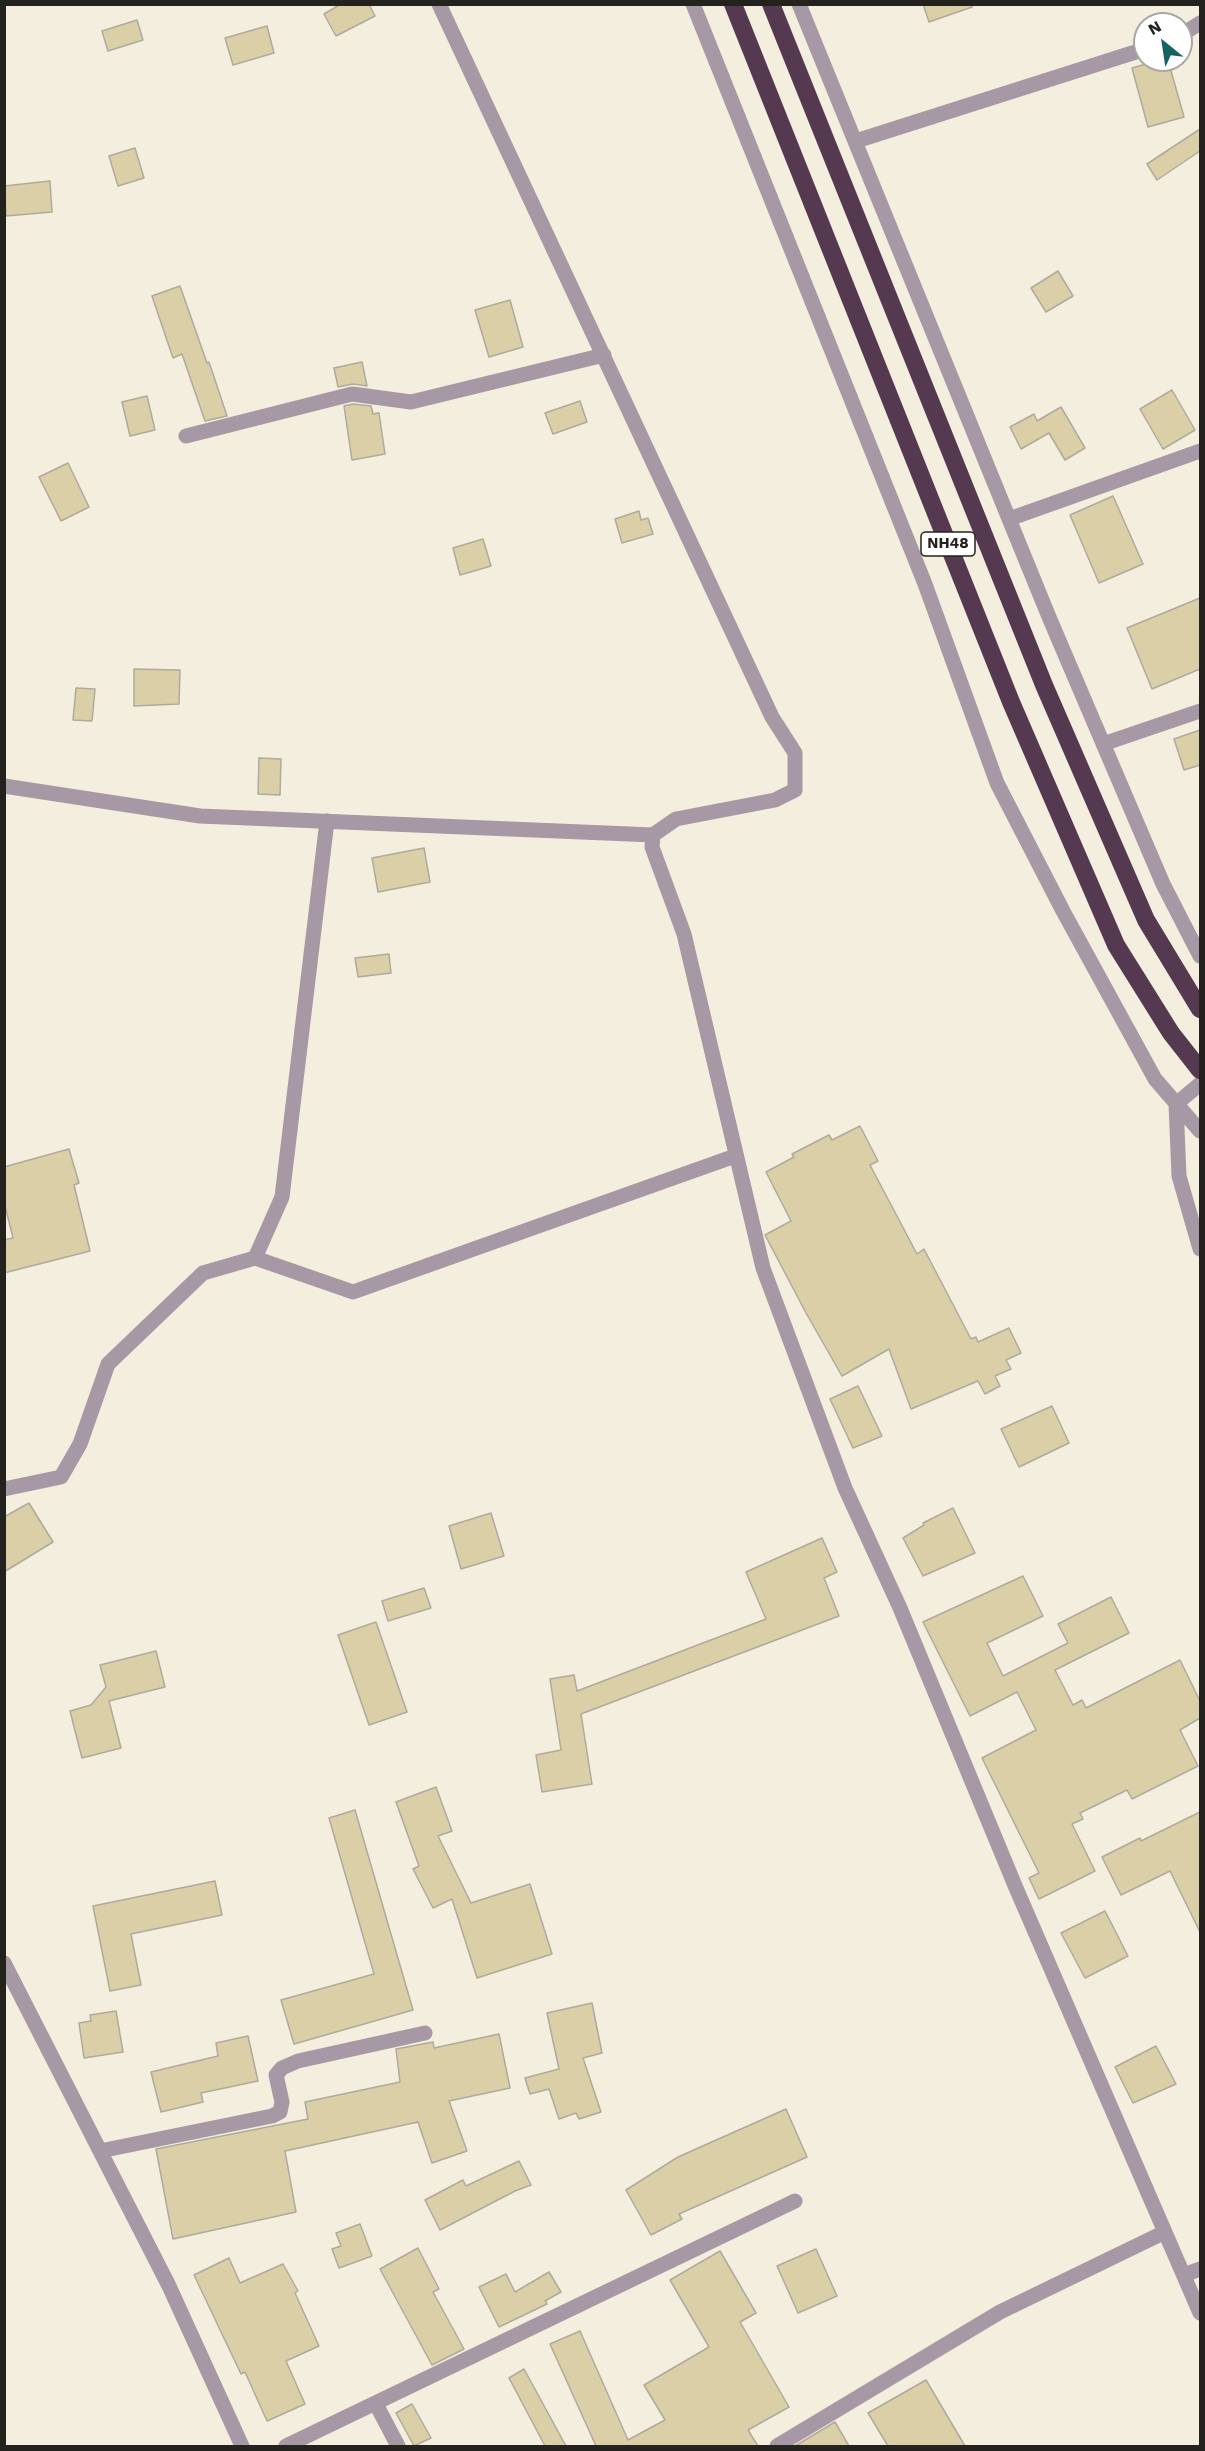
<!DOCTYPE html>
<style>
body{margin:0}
#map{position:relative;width:1205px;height:2451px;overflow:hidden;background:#f3eede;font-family:"Work Sans",sans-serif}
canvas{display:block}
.frame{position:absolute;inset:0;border:6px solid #24221c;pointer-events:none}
.north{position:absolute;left:1133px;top:12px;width:60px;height:60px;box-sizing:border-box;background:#fff;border:2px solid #a7a7a4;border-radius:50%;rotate:330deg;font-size:16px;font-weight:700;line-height:24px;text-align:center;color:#24221c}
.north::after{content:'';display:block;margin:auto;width:21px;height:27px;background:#136363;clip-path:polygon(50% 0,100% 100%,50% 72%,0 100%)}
</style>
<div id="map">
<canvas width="1205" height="2451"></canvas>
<div class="frame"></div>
<div class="north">N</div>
</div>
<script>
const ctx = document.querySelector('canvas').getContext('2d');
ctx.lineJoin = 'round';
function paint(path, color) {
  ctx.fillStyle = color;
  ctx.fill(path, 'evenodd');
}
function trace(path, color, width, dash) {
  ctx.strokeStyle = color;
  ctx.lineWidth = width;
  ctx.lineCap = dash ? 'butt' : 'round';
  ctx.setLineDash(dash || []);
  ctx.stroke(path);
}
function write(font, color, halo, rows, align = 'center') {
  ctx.font = font + ' "Work Sans",sans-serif';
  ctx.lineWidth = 5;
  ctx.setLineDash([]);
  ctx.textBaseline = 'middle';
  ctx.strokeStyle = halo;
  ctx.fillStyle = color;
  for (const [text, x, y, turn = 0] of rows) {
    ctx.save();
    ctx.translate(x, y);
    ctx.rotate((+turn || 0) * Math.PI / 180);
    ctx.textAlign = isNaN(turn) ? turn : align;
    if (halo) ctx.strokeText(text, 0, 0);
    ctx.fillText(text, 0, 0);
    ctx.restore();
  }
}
const building = new Path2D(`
 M341 4H369L375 16 336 36 324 14Z
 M923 4H972V7L929 22Z
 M137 20 143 40 108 51 102 31Z
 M267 26 274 53 233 65 225 38Z
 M1160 60H1168L1184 117 1148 127 1132 68Z
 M1200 129V151L1157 180 1147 164Z
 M135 148 144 178 118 186 109 156Z
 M50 181 52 212 6 216 4 186Z
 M1058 271 1073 296 1046 312 1031 288Z
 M180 286 207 363 209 362 227 416 205 421 182 354 173 358 152 296Z
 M510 300 523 347 489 357 475 310Z
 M362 362 367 386 353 384 338 387 334 368Z
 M1172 390 1195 430 1163 449 1140 409Z
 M147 396 155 430 130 436 122 402Z
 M580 401 587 422 553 434 545 413Z
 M353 404 371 406 373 414 379 413 385 454 352 460 344 406Z
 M1061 407 1085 448 1065 460 1049 433 1021 449 1010 427 1034 414 1037 421Z
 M68 463 89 507 61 521 39 477Z
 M1113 496 1143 564 1099 583 1070 515Z
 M639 511 641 520 648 518 653 534 622 543 615 519Z
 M483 539 491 566 460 575 453 548Z
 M1200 598V669L1152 689 1127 628Z
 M134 669 180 670 179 704 134 706Z
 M76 688 95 689 92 721 73 720Z
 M1200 730V765L1184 770 1174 739Z
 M259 758 281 759 280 795 258 794Z
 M424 848 430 882 378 892 372 858Z
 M389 954 391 973 358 977 355 958Z
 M860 1126 878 1161 870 1165 917 1254 924 1249 971 1339 976 1337 978 1342 1009 1328 1021 1353 1006 1360 1011 1369 995 1376 1000 1386 985 1394 978 1381 911 1409 889 1349 842 1376 806 1313 765 1235 791 1221 766 1172 794 1157 792 1154 829 1135 832 1140Z
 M69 1149 79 1183 74 1185 90 1251 4 1273V1240L13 1238 4 1202V1167Z
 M858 1386 882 1436 853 1448 830 1399Z
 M1052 1406 1069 1443 1019 1467 1001 1429Z
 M29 1503 53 1542 4 1572V1517Z
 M953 1508 975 1553 923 1576 903 1538 924 1525 923 1523Z
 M491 1513 504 1556 461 1569 449 1526Z
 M822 1538 837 1572 824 1578 839 1616 581 1714 592 1784 542 1792 536 1755 561 1750 550 1679 574 1675 577 1691 766 1619 746 1572Z
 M1023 1576 1043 1616 987 1643 1003 1676 1068 1643 1058 1624 1111 1597 1129 1633 1055 1670 1073 1705 1082 1700 1086 1708 1180 1660 1200 1701V1718L1180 1730 1198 1766 1132 1799 1127 1790 1080 1813 1083 1819 1072 1824 1095 1871 1039 1899 1029 1878 1039 1873 982 1758 1036 1730 1017 1692 970 1716 923 1622Z
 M424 1588 431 1608 388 1621 382 1601Z
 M376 1622 407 1712 369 1725 338 1635Z
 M156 1651 165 1687 109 1701 121 1748 82 1758 70 1711 91 1705 106 1687 100 1665Z
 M436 1787 452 1831 438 1836 471 1903 530 1884 552 1954 477 1978 452 1899 433 1908 413 1869 419 1866 396 1802Z
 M355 1810 413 2010 294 2044 281 2000 374 1974 329 1818Z
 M1200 1812V1932L1170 1871 1121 1895 1102 1857 1140 1838 1141 1841Z
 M215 1881 222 1915 131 1934 141 1985 110 1991 93 1906Z
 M1105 1911 1128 1956 1085 1978 1061 1933Z
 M592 2003 602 2053 583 2058 601 2112 579 2119 576 2113 559 2119 549 2089 530 2094 525 2078 559 2069 547 2013Z
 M116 2011 123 2052 84 2058 79 2023 91 2021 90 2015Z
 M499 2034 510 2088 449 2101 467 2151 432 2163 418 2122 285 2151 296 2212 173 2239 156 2149 308 2119 305 2102 400 2082 396 2049 433 2042 434 2048Z
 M248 2036 258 2081 201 2093 203 2102 161 2112 151 2072 218 2056 216 2043Z
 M1156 2046 1176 2084 1133 2103 1115 2067Z
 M786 2109 807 2157 679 2214 682 2219 651 2235 626 2190 678 2157Z
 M519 2161 531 2185 515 2191 440 2230 425 2200 463 2180 466 2186Z
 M360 2224 372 2256 339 2268 332 2249 341 2246 336 2233Z
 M418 2248 439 2289 433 2292 464 2349 432 2365 380 2269Z
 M816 2249 837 2296 798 2313 777 2266Z
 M720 2251 756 2313 740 2322 789 2407 748 2430 758 2446H596L550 2344 580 2331 628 2440 665 2420 644 2385 709 2347 670 2280Z
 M229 2258 240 2283 283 2264 298 2291 295 2293 319 2346 286 2361 305 2404 267 2421 245 2372 241 2374 194 2275Z
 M549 2272 561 2292 545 2301 547 2304 499 2327 479 2287 506 2274 515 2292Z
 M524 2369 566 2446H545L509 2378Z
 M926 2380 965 2446H888L868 2413Z
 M412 2404 431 2438 414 2446 396 2413Z
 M835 2422 849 2446H795Z`);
const minor = new Path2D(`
 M439 4 772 717 795 753V790L775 800 676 819 653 835 652 847 684 934 763 1268 845 1488 900 1608 1016 1888 1200 2313
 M693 4 925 584 997 783 1063 911 1155 1079 1200 1131
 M799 4 1049 617 1163 884 1200 956
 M1181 35 1200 23
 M856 141 1145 49
 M186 436 352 394 411 402 604 355
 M1009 519 1200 451
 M1103 744 1200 711
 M4 786 200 816 653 835
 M1200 1084 1176 1104 1179 1176 1200 1249
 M255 1258 282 1197 327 821
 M4 1489 61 1477 80 1444 108 1364 203 1273 255 1258 353 1292 735 1156
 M4 1963 169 2286 242 2446
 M100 2151 272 2116 280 2112 282 2102 276 2075 282 2068 298 2061 425 2033
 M1184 2275 1200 2269
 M376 2404 398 2446
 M286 2446 795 2201
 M777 2446 1000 2312 1165 2232`);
const highway = new Path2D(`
 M733 4 1011 702 1116 945 1171 1033 1200 1070
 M771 4 1044 685 1146 920 1200 1009`);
const shields = [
 [948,544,54]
];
const shieldNames = [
 ["NH48",948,544]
];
paint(building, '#dbcfa8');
trace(building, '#afaa9b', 1.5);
trace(minor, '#a698a4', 15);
trace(highway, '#553951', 18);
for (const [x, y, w] of shields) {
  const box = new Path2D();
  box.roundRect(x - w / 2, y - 12, w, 24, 4.5);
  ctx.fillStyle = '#fff';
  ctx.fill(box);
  trace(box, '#24221c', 1.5);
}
write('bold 15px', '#24221c', null, shieldNames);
</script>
